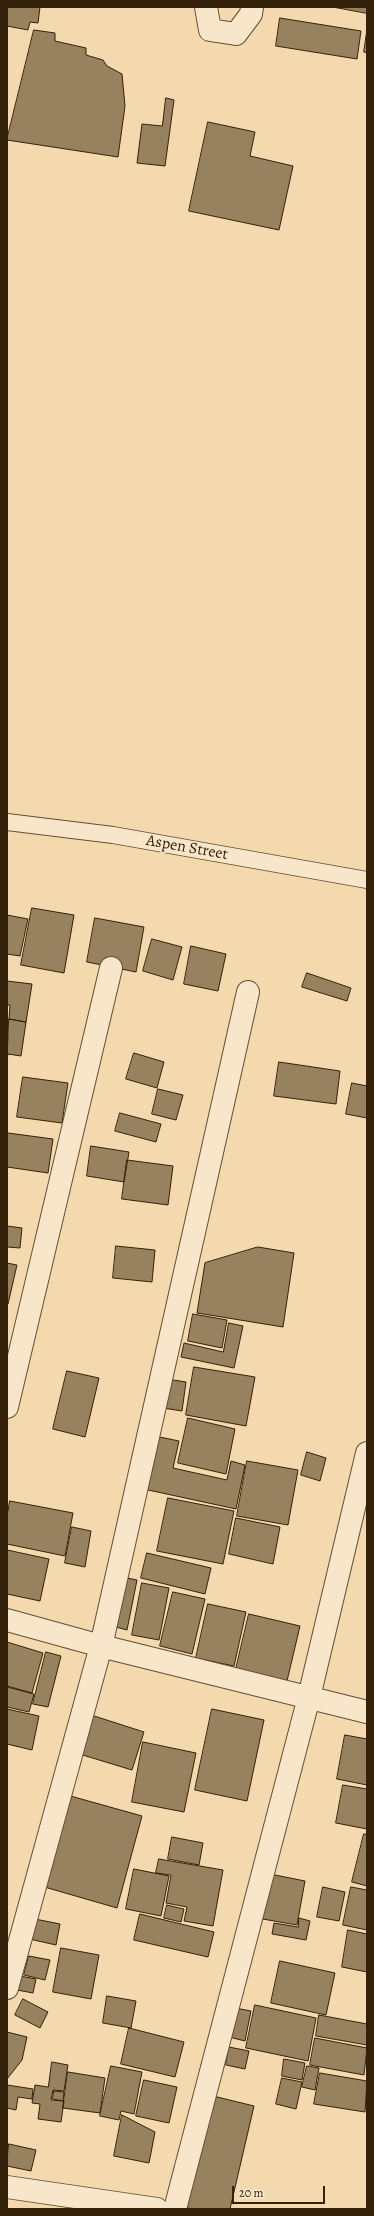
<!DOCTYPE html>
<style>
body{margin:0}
#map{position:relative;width:374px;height:2216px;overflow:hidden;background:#f4d8ae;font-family:Alegreya,serif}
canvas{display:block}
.frame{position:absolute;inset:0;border:8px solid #332209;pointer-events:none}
.scale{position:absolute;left:232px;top:2186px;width:93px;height:18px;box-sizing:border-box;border:2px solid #332209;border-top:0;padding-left:5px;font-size:12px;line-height:14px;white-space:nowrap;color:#332209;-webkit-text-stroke:3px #f8e6ca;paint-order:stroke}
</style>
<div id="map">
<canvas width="374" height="2216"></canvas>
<div class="frame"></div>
<div class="scale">20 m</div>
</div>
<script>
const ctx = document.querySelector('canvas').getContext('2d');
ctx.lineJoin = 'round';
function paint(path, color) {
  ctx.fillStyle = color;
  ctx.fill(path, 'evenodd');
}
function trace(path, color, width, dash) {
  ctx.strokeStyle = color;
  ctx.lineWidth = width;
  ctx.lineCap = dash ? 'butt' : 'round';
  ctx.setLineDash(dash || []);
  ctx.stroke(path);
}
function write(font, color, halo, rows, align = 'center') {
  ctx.font = font + ' Alegreya,serif';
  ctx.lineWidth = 3;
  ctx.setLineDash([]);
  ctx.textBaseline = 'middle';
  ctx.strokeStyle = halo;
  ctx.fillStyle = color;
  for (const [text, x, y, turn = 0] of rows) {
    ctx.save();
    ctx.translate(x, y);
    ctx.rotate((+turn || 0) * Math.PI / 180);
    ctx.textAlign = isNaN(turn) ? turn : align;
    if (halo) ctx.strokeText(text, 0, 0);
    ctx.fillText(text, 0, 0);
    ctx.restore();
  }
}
const building = new Path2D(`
 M7 7H40L38 23 30 22 28 30 7 26Z
 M333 7H367V13Z
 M280 18 361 31 357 59 276 46Z
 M34 30 55 33V41L86 48V55L103 60 107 66 122 74 125 106 118 157 7 140Z
 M367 30V53L364 52Z
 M166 98 174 100 165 166 137 163 142 124 162 126Z
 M208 122 255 132 250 156 293 166 279 230 189 211Z
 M32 908 74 915 64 973 21 965Z
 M7 915 28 919 20 956 7 954Z
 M95 918 144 927 136 972 87 962Z
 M152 939 182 947 173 980 143 971Z
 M191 946 226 954 218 991 184 984Z
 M307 973 351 988 347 1001 302 987Z
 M7 981 32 984 26 1022 9 1019 10 1005H7Z
 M9 1019 26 1022 21 1056 8 1054 7 1061Z
 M134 1053 164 1062 157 1088 126 1079Z
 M279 1062 340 1071 336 1104 274 1096Z
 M23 1077 68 1083 62 1123 17 1117Z
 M352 1083 367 1086V1118L346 1114Z
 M158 1089 183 1095 176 1120 152 1114Z
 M120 1113 161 1124 156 1142 115 1131Z
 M8 1133 53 1139 48 1173 7 1167Z
 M91 1146 129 1152 124 1182 87 1176Z
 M127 1160 173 1166 168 1205 122 1199Z
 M7 1226 22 1228 20 1248 7 1247Z
 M116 1246 155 1250 152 1282 113 1278Z
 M258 1247 294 1253 283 1327 197 1313 205 1263Z
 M7 1263 17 1265 8 1304 7 1303Z
 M193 1314 227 1320 222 1348 188 1341Z
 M229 1323 243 1326 234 1368 181 1357 184 1343 223 1352Z
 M194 1367 255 1377 246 1426 186 1415Z
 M67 1371 99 1378 85 1437 53 1429Z
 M167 1379 186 1382 182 1411 163 1408Z
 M188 1418 235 1429 226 1474 178 1463Z
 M150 1435 179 1441 173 1468 227 1480 231 1461 245 1465 236 1509 139 1488Z
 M307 1452 326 1458 320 1481 301 1475Z
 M247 1461 298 1470 288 1525 237 1516Z
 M168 1498 234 1511 223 1564 157 1551Z
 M10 1501 73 1513 65 1556 7 1544V1517Z
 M236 1518 280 1527 273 1564 229 1554Z
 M72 1527 91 1531 85 1567 65 1563Z
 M7 1550 49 1559 40 1601 7 1594Z
 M147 1553 211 1568 205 1594 141 1578Z
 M122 1577 137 1580 127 1630 112 1626Z
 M142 1583 169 1588 159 1640 132 1635Z
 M173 1592 205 1599 192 1654 160 1646Z
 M208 1604 246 1612 234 1666 196 1658Z
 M249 1614 300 1626 287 1681 236 1669Z
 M7 1642 43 1653 32 1693 7 1686Z
 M46 1652 61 1656 48 1707 33 1704Z
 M7 1687 34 1694 29 1712 7 1707Z
 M7 1709 39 1716 32 1750 7 1744Z
 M212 1709 264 1720 247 1801 195 1790Z
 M88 1714 144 1732 132 1770 76 1753Z
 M345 1735 367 1739V1785L337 1779Z
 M143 1742 196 1753 184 1812 132 1802Z
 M343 1785 367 1789V1829L336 1823Z
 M67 1795 142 1816 117 1908 41 1886Z
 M364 1834H367V1886L352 1882Z
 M172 1837 203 1843 199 1865 168 1859Z
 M159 1859 223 1870 213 1926 184 1921 187 1907 166 1903 171 1875 156 1873Z
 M134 1869 169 1876 161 1916 126 1909Z
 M265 1873 305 1881 297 1925 257 1918Z
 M323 1887 345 1892 339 1921 317 1917Z
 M351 1887 367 1890V1930L343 1925Z
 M167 1905 184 1909 181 1922 164 1918Z
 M140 1914 214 1932 208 1957 134 1940Z
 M30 1918 60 1924 56 1945 25 1938Z
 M299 1918 310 1921 306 1940 272 1934 274 1923 298 1927Z
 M348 1930 367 1934V1972L342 1967Z
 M61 1948 99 1955 91 1999 53 1992Z
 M29 1956 50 1960 45 1980 24 1975Z
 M280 1961 335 1973 326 2015 271 2003Z
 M15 1975 36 1979 33 1993 12 1989Z
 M107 1996 136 2001 131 2028 103 2023Z
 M23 1999 48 2012 40 2028 15 2015Z
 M255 2005 316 2018 308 2061 246 2048Z
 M235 2008 251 2011 245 2041 229 2037Z
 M319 2015 367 2024V2045L316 2036Z
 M129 2028 184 2042 175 2077 121 2064Z
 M7 2032 27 2037 22 2060 7 2079Z
 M315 2038 367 2048 364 2075 310 2065Z
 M229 2047 249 2051 245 2069 226 2065Z
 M284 2059 305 2063 302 2080 282 2076Z
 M52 2062 68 2065 64 2091 53 2090 51 2100 64 2101 61 2122 38 2119 40 2104 32 2103 35 2085 48 2087Z
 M111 2066 142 2072 134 2114 121 2111 119 2120 100 2116Z
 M307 2066 319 2068 315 2090 302 2087Z
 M68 2072 105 2078 100 2113 63 2108Z
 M320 2073 367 2081 365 2112 314 2104Z
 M282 2078 302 2082 296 2109 276 2104Z
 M144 2080 177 2087 169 2123 136 2116Z
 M7 2085 33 2089 32 2099 18 2097 16 2110 7 2108Z
 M54 2091 64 2092 63 2101 53 2099Z
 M209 2095 254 2106 230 2209H193L183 2207Z
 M122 2115 155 2132 149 2163 114 2156Z
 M9 2144 36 2150 31 2171 7 2166Z`);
const service = new Path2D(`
 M7 822 113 835 367 880`);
const minor = new Path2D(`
 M206 7 210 30 236 34 251 14 252 7
 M7 1407 111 968
 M7 1620 101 1646 367 1712
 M7 1988 101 1646 248 992
 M7 2187 157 2209
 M175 2209 309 1697 367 1453`);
const streetNames = [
 ["Aspen Street",187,848,10]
];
paint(building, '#97815f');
trace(building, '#332209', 1);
trace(service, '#635032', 18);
trace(minor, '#635032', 24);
trace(service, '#f8e6ca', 16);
trace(minor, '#f8e6ca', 22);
write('16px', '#332209', '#f8e6ca', streetNames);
</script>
